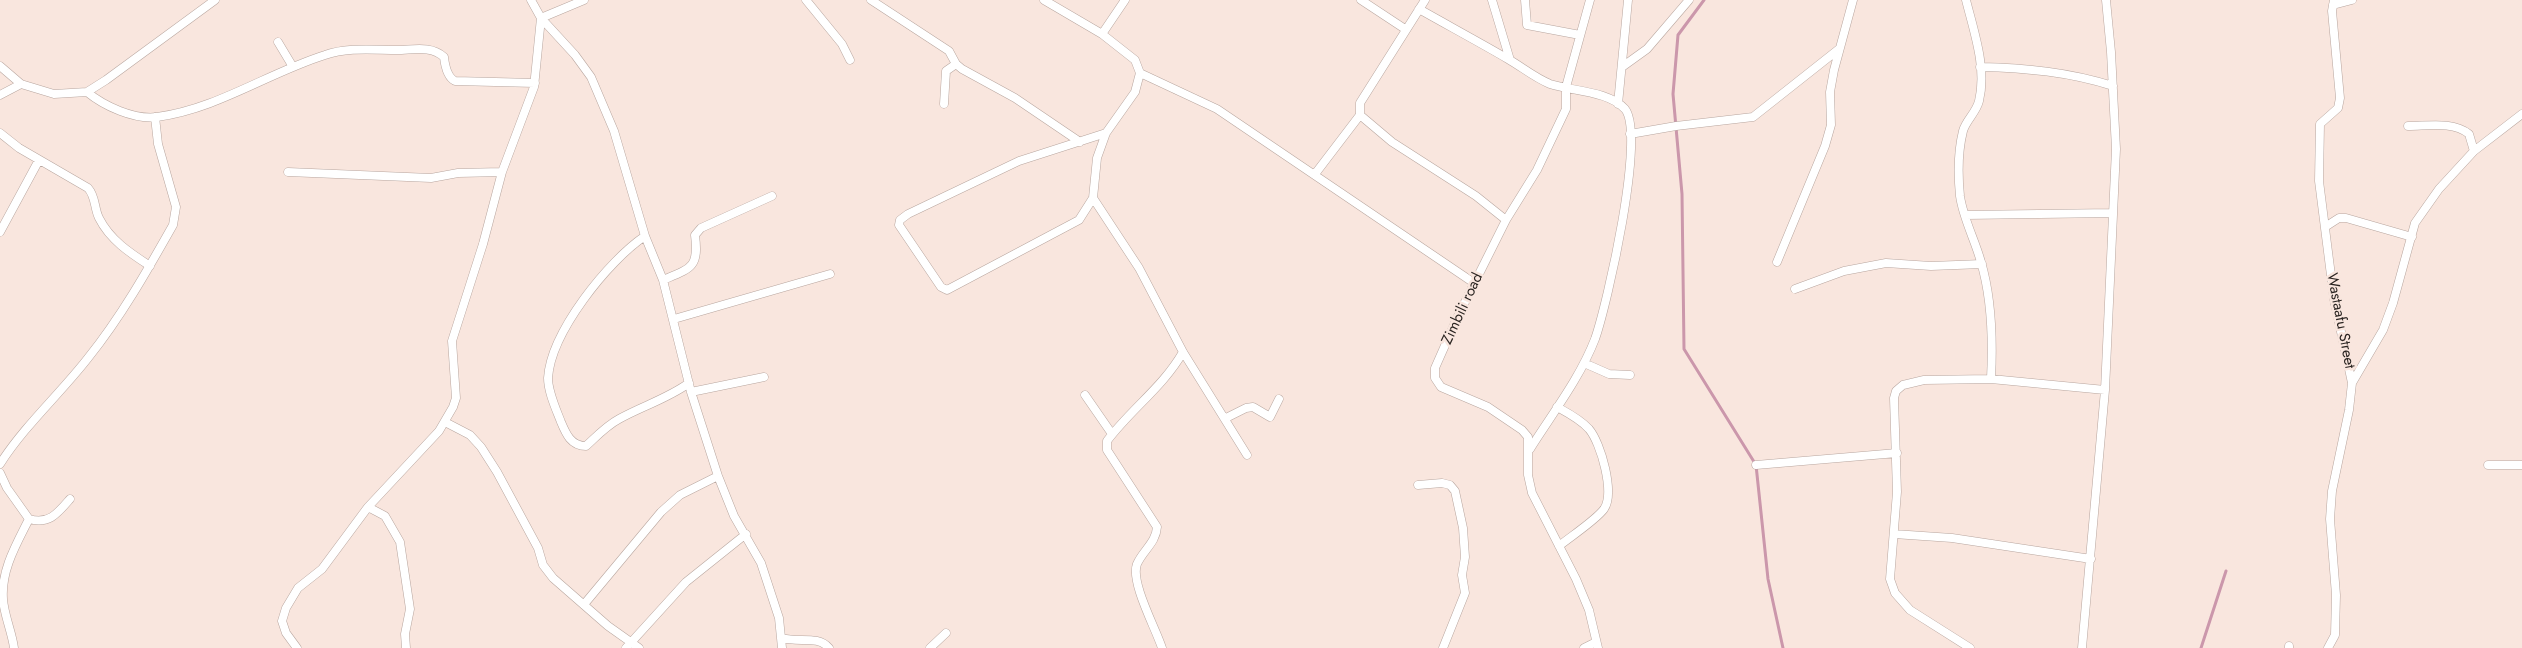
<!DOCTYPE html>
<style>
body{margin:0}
canvas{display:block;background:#f9e6de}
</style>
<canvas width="2522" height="648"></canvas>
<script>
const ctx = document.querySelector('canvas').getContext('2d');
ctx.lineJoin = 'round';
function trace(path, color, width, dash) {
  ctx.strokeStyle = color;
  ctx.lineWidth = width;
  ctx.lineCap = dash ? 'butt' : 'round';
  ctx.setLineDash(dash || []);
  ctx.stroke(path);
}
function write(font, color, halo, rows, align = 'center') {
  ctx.font = font + ' Jost,sans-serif';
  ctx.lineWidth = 5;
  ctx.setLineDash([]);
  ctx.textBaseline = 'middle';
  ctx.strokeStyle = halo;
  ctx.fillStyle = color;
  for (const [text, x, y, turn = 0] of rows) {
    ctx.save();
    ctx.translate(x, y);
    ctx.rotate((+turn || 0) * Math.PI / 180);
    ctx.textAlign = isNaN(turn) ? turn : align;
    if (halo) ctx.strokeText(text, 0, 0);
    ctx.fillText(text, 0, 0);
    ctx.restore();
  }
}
const stream = new Path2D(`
 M1704 0 1678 35 1673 94 1682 194 1684 349 1756 465 1768 579 1783 648
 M2201 648 2226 571`);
const street = new Path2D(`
 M584 0 541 18 575 55 591 77 614 131 645 236 663 280 691 392 718 476 734 516 761 563 779 618 782 648
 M806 0 842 44 850 60
 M871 0 949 51 956 64 962 69 1015 98 1080 142
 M1044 0 1102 34 1135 60 1140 73 1135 92 1106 133 1097 158 1093 198 1139 268 1183 352 1247 455
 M1361 0 1405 29
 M1425 0 1360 103V115L1392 142 1476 196 1506 220 1458 316 1435 368V378L1441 387 1488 407 1522 430 1528 437V475L1532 493 1576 579 1589 610 1598 648
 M1492 0 1510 60
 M1525 0 1527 25 1580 35
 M1966 0C1974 32 1987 68 1979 101 1976 113 1966 120 1963 131 1958 151 1958 176 1960 196 1963 218 1975 240 1981 262 1992 299 1993 340 1991 379
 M2333 5 2352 0
 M1419 9C1449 26 1479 42 1508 59 1522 67 1535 78 1550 84 1571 91 1609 91 1625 109 1646 135 1607 305 1595 339 1580 378 1552 414 1530 449
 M1102 34 1125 0
 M278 42 293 67
 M0 66 21 84 54 94 87 92 106 80 215 0
 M1622 67 1647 49 1689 0
 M1980 67C2026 68 2069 72 2113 86
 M1140 73 1217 109 1474 283
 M87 92C104 106 134 120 157 117 217 109 268 73 325 55 347 47 374 50 397 50 413 50 431 45 444 57 445 66 447 77 455 81L535 83
 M0 95 21 84
 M944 104 946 71 956 64
 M1618 104 1628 0
 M2408 126C2428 126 2453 121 2469 134L2474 151
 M0 133 19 148 88 188C96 197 94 208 99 218 110 240 130 253 150 266
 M1630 134 1676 126 1753 117 1839 49
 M288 172 431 178 458 173 502 172
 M1315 174 1360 115
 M1093 198 1079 220 947 290 941 287 899 225 900 220 908 214 1019 161 1106 133
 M1965 215 2113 213
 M1506 220 1537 170 1566 109V87L1590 0
 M2325 227 2339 218H2346L2412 237
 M0 232 39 160
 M645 236C608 261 551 332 548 378 548 392 556 409 561 422 566 434 571 446 586 446 597 436 606 426 619 419 642 406 667 399 689 383
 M1777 262 1825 146 1831 125 1830 92 1834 70 1853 0
 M663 280C692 268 699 267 695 235L701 228 772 196
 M1795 289 1844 271 1886 263 1931 266 1982 264
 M674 319 830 274
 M1584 363 1609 374 1630 375
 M2352 383 2383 330 2393 303 2415 223 2439 189 2474 151 2522 114
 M691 392 764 377
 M1085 395 1112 434
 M1557 407C1568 413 1580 419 1589 429 1601 443 1615 493 1604 509 1596 520 1570 537 1559 546
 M1226 418 1246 408 1253 407 1270 417 1279 399
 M445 422 470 435 481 447 497 472 538 548 543 565 553 578 608 626 639 648
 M0 464C25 425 60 394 88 358 121 317 147 271 173 225L176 207 158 144 155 117
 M1756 465 1897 453
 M2488 465H2522
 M0 473 7 488 29 519C16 545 1 570 3 599 4 615 12 632 14 648
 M1418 485 1442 483 1450 485 1455 491 1463 528 1465 557 1462 575 1465 593 1443 648
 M368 507 385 516 400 542 410 609 405 634 406 648
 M29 519C49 525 58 513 70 499
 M1894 534 1952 538 2091 559
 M586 602 661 512 680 495 718 476
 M782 638C799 643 818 635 829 648
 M297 648 286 633 282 621 286 608 298 588 322 569 368 507 439 431 453 407 456 398 452 341 483 244 502 172 534 87 541 18 531 0
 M626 648 686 582 746 534
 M930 648 946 633
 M1162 648C1156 629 1130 582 1137 564 1143 550 1156 543 1157 527L1107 450V441C1131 409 1163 387 1183 352
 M1584 648 1596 642
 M1970 648 1910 610 1895 593 1890 579 1897 492 1894 398 1896 391 1903 385 1924 380 1991 379 2105 390
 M2082 648 2105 390 2116 149 2111 52 2106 0
 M2289 648V646
 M2328 648 2335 635 2336 595 2330 519 2332 491 2349 410 2352 383 2334 299 2319 181 2320 124 2338 108 2340 98 2332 11 2334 0`);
const streetNames = [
 ["Zimbili road",1463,309,-65],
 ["Wastaafu Street",2340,321,79]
];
trace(stream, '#cb97ab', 3);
trace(street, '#b8a69f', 9);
trace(street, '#fff', 8);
write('15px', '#2b2522', '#f9e6de', streetNames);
</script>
